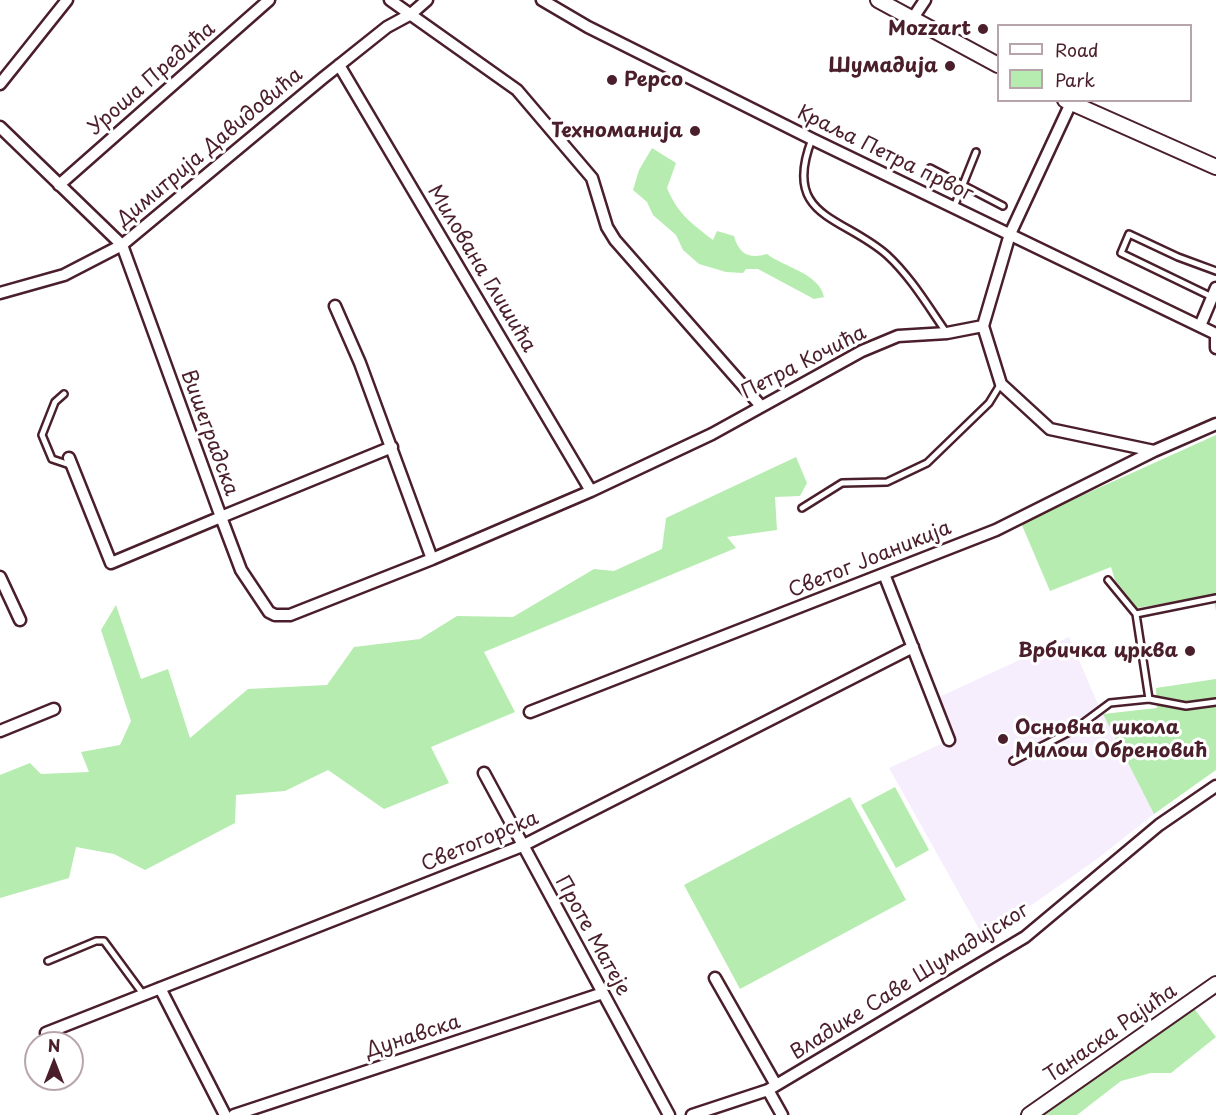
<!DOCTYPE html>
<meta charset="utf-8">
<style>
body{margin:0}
#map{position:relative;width:1216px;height:1115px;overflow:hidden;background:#fff;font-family:"Playpen Sans",sans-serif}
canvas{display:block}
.legend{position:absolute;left:997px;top:24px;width:195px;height:78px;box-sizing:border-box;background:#fff;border:2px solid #b7a5aa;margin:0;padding:8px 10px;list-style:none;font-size:18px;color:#4a1f2b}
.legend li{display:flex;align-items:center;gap:12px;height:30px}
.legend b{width:30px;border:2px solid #b7a5aa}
.north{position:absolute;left:24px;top:1031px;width:60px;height:60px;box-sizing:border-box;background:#fff;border:2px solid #b7a5aa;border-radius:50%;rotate:0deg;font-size:16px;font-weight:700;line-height:24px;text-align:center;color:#4a1f2b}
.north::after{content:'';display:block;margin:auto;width:21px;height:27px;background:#4a1f2b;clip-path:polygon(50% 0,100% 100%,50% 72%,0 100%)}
</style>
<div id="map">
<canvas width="1216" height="1115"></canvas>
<ul class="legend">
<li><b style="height:8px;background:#fff"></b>Road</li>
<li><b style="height:16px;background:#b6ecaf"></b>Park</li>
</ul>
<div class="north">N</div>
</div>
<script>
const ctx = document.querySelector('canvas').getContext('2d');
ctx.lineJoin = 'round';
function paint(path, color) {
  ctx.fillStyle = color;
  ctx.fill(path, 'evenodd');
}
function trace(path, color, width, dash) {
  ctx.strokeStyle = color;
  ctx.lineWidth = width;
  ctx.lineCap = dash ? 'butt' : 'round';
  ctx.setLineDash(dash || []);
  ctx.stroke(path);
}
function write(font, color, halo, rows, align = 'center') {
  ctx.font = font + ' "Playpen Sans",sans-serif';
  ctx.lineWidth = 6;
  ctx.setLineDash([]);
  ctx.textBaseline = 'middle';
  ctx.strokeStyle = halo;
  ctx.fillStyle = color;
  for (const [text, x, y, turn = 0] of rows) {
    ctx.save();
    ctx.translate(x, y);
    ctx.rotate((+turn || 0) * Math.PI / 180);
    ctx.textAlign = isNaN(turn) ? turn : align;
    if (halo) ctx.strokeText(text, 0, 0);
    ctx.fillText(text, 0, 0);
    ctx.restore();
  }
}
const built = new Path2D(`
 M1069 637 1097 702 1154 814 1097 859 1016 916 983 936 889 768 954 738 937 698Z`);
const green = new Path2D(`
 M652 148 676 163 667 188C678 214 691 223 713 240L717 231 734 236C739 255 750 259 767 254 785 268 819 273 824 297L814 299 758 269H746L743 273 726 272 699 264 683 250 676 235 653 215 647 202 633 190 639 170Z
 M1216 435V611L1213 595 1137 608 1115 580 1111 567 1050 591 1021 523Z
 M796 457 807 483 800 496 775 497 777 530 727 537 736 548 484 652 515 712 431 747 449 783 384 809 328 770 285 791 236 795 235 823 145 870 114 854 76 847 69 878 0 898V775L30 763 41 774 89 772 81 752 120 745 131 721 101 630 116 605 141 679 168 669 190 738 248 689 327 685 354 647 420 639 457 616 513 617 594 569 614 571 662 549 666 518Z
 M1216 679V770L1154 814 1103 714 1157 708 1156 688Z
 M895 787 929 850 896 868 861 805Z
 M850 797 906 900 740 989 684 885Z
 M1193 1007 1216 1037 1171 1073H1151L1121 1081 1077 1115H1033Z`);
const service = new Path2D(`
 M812 139C781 218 843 216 887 255 910 276 928 306 946 332
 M930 168 1003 206
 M954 207 976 152
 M1212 297 1121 253 1129 234 1178 257 1216 271
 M64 394 55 402 42 435 52 459 70 465
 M802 508 842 483 887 482 927 463 989 403 1000 385
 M1108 580 1136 614 1216 598
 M1136 614 1149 699
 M1013 761 1075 729 1110 703 1149 699 1186 706 1216 702
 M48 961 96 941H104L143 994`);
const minor = new Path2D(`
 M390 0 517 90 592 178 607 227 615 240 760 405
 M542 0 588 27 812 139 1216 334
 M913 18 925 0
 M339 65 591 491
 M0 84 67 0
 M0 127 122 245 221 517 111 563 69 458
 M59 185 269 0
 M0 293 64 275 122 245 323 78 387 27 411 14 427 0
 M335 306 360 363 432 559
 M983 326 1001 384 1050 429 1154 451
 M1200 326 1216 288
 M1216 334V348
 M392 447 221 517 241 570 269 612 275 615H290L432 559 591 491 712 434 862 351 898 336 947 333 983 326 1010 234 1071 103
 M884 574 949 740
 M0 577 20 620
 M530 712 996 530 1154 451 1216 424
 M0 731 54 709
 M484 773 669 1115
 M715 978 776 1085
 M160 988 225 1115
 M46 1033 522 846 913 647
 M768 1090 782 1115
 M234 1115 603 993
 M692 1115 768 1090 1025 937 1159 825 1216 786`);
const tertiary = new Path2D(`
 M878 0 998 65
 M1065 100 1216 167
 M1029 1115 1216 984`);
const markers = [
 [983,29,6,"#4a1f2b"],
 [950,66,6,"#4a1f2b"],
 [612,80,6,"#4a1f2b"],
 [695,131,6,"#4a1f2b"],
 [1190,651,6,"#4a1f2b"],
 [1003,739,6,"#4a1f2b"]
];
const poiNames = [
 ["Mozzart",971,29],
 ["Шумадија",938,66],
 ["Pepco",624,80,"left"],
 ["Техноманија",683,131],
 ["Врбичка црква",1178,651],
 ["Основна школа",1015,728,"left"],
 ["Милош Обреновић",1015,751,"left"]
];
const streetNames = [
 ["Уроша Предића",152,79,-41],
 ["Димитрија Давидовића",210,148,-40],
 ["Краља Петра првог",885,154,26],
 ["Милована Глишића",481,269,59],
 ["Петра Кочића",804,363,-27],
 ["Вишеградска",209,433,70],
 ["Светог Јоаникија",870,560,-22],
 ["Светогорска",480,842,-23],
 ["Проте Матеје",592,936,61],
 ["Владике Саве Шумадијског",910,982,-32],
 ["Танаска Рајића",1111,1034,-35],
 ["Дунавска",413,1037,-18]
];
paint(built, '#f6eefd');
paint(green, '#b6ecaf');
trace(service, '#4a1f2b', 10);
trace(minor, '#4a1f2b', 15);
trace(tertiary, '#4a1f2b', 18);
trace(service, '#fff', 5);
trace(minor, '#fff', 10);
trace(tertiary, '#fff', 14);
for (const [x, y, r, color] of markers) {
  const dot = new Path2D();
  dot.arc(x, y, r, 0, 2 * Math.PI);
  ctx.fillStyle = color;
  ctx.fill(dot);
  trace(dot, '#fff', 2);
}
write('bold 20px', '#4a1f2b', '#fff', poiNames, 'right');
write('20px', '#4a1f2b', '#fff', streetNames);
</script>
